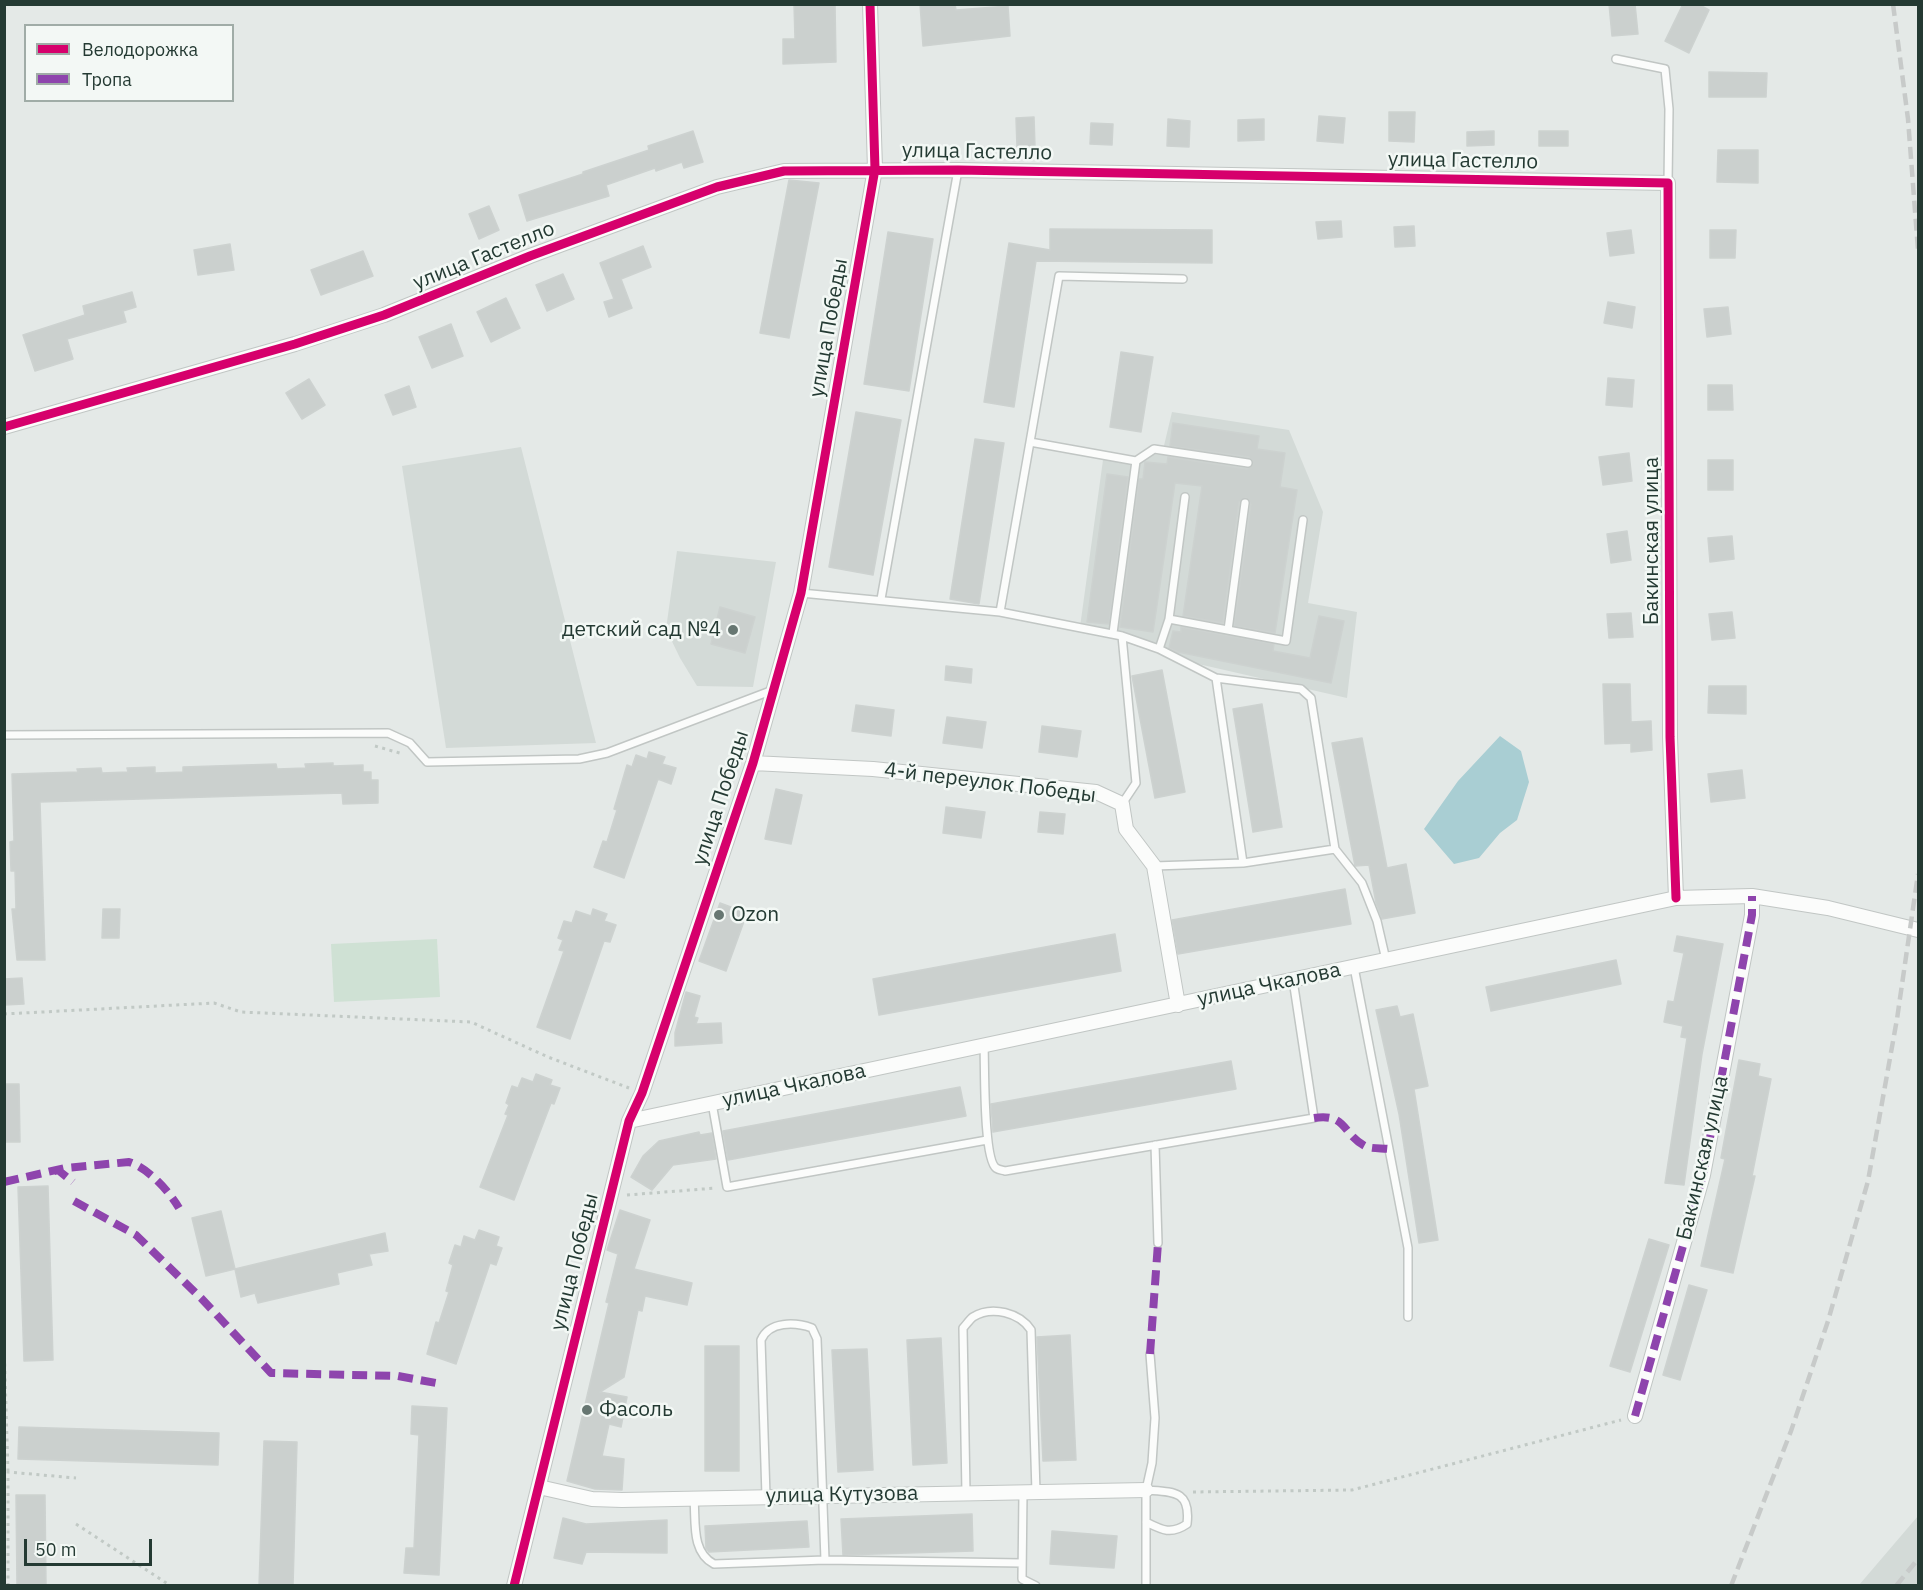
<!DOCTYPE html>
<meta charset="utf-8">
<style>
body{margin:0}
#map{position:relative;width:1923px;height:1590px;overflow:hidden;background:#e4e9e7;font-family:"IBM Plex Sans",sans-serif}
canvas{display:block}
.frame{position:absolute;inset:0;border:6px solid #243a33;pointer-events:none}
.legend{position:absolute;left:24px;top:24px;width:210px;height:78px;box-sizing:border-box;background:#f3f8f5;border:2px solid #a0aca7;margin:0;padding:8px 10px;list-style:none;font-size:18px;color:#243a33}
.legend li{display:flex;align-items:center;gap:12px;height:30px}
.legend b{width:30px;border:2px solid #a0aca7}
.scale{position:absolute;left:24px;top:1539px;width:128px;height:27px;box-sizing:border-box;border:3px solid #243a33;border-top:0;padding-left:8px;font-size:18px;line-height:21px;white-space:nowrap;color:#243a33;-webkit-text-stroke:4px #f3f8f5;paint-order:stroke}
</style>
<div id="map">
<canvas width="1923" height="1590"></canvas>
<div class="frame"></div>
<ul class="legend">
<li><b style="height:8px;background:#d6006c"></b>Велодорожка</li>
<li><b style="height:8px;background:#8e44ad"></b>Тропа</li>
</ul>
<div class="scale">50 m</div>
</div>
<script>
const ctx = document.querySelector('canvas').getContext('2d');
ctx.lineJoin = 'round';
function paint(path, color) {
  ctx.fillStyle = color;
  ctx.fill(path, 'evenodd');
}
function trace(path, color, width, dash) {
  ctx.strokeStyle = color;
  ctx.lineWidth = width;
  ctx.lineCap = dash ? 'butt' : 'round';
  ctx.setLineDash(dash || []);
  ctx.stroke(path);
}
function write(font, color, halo, rows, align = 'center') {
  ctx.font = font + ' "IBM Plex Sans",sans-serif';
  ctx.lineWidth = 5;
  ctx.setLineDash([]);
  ctx.textBaseline = 'middle';
  ctx.strokeStyle = halo;
  ctx.fillStyle = color;
  for (const [text, x, y, turn = 0] of rows) {
    ctx.save();
    ctx.translate(x, y);
    ctx.rotate((+turn || 0) * Math.PI / 180);
    ctx.textAlign = isNaN(turn) ? turn : align;
    if (halo) ctx.strokeText(text, 0, 0);
    ctx.fillText(text, 0, 0);
    ctx.restore();
  }
}
const built = new Path2D(`
 M1172 412 1289 430 1323 512 1308 603 1357 612 1347 698 1172 658 1080 627 1103 460 1162 454Z
 M521 447 596 743 446 748 402 466Z
 M677 551 776 562 753 687 697 686 680 658 666 629Z
 M1918 1516V1585H1859Z`);
const green = new Path2D(`
 M437 939 440 997 334 1002 331 944Z`);
const water = new Path2D(`
 M1500 736 1521 751 1529 782 1517 820 1500 833 1479 858 1454 864 1424 829 1458 781Z`);
const building = new Path2D(`
 M794 4H835L836 62 783 64V39H795Z
 M920 4H955L956 10 1008 6 1010 36 923 46Z
 M1609 4H1635L1638 34 1612 36Z
 M1683 4H1698L1709 10 1689 53 1665 41Z
 M1709 72 1767 73 1766 97H1709Z
 M1389 112H1415L1414 142 1389 141Z
 M1319 116 1345 118 1343 143 1317 141Z
 M1034 117 1035 147H1017L1016 118Z
 M1168 119 1190 121 1189 147 1167 146Z
 M1264 119V140L1238 141V120Z
 M1091 123 1113 124 1112 145 1090 144Z
 M693 131 703 162 684 168 682 162 656 171 655 168 606 185 609 196 527 221 519 195 583 174V172L649 150 648 146Z
 M1494 131V145L1467 146V132Z
 M1539 131H1568V146H1539Z
 M1718 150H1758V183L1717 182Z
 M789 180 819 183 789 338 760 333Z
 M489 206 499 230 479 239 469 214Z
 M1341 221 1342 237 1318 239 1316 222Z
 M1414 226 1415 246 1395 247 1394 227Z
 M1050 229 1212 230V263L1036 261 1014 407 984 402 1009 243 1050 250Z
 M1631 230 1634 253 1610 256 1607 233Z
 M1710 230H1736L1735 258H1710Z
 M888 232 933 239 909 391 864 384Z
 M230 244 234 270 198 275 194 250Z
 M643 246 651 267 621 279 632 308 609 317 604 302 614 299 600 263Z
 M363 251 373 276 321 295 311 270Z
 M563 274 574 299 547 311 536 285Z
 M132 292 136 307 123 311 126 322 67 339 73 359 35 371 23 335 85 315 83 306Z
 M506 298 520 328 491 342 477 312Z
 M1608 302 1635 307 1632 328 1604 323Z
 M1728 307 1731 334 1707 337 1704 309Z
 M451 324 463 356 432 368 419 337Z
 M1121 352 1153 357 1141 432 1110 427Z
 M1608 378 1634 380 1632 407 1606 405Z
 M309 379 325 405 302 419 286 393Z
 M1708 385H1732L1733 410H1708Z
 M409 386 416 407 393 415 385 395Z
 M856 412 901 420 873 575 829 567Z
 M1173 423 1259 436 1257 449 1285 453 1280 487 1297 490 1275 633 1234 626 1251 504 1246 498 1239 502 1223 623 1183 616 1202 486 1175 483 1153 632 1120 627 1139 479H1143L1145 462 1167 464 1168 457 1247 469 1253 464 1249 457 1170 446Z
 M975 439 1004 443 979 604 950 599Z
 M1629 453 1632 481 1603 485 1599 457Z
 M1708 460H1733V490H1708Z
 M1107 474 1128 477 1109 624 1087 622Z
 M1627 531 1631 560 1611 563 1607 534Z
 M1732 536 1734 559 1710 562 1708 538Z
 M720 607 755 617 745 653 711 644Z
 M1732 612 1735 638 1712 640 1709 614Z
 M1631 613 1633 637 1609 638 1607 614Z
 M1319 616 1344 621 1331 683 1178 652 1169 648 1173 631 1181 632V627L1274 644 1273 651 1310 658Z
 M946 666 972 669 971 683 945 680Z
 M1162 670 1185 792 1155 798 1132 676Z
 M1603 684H1630L1631 722 1651 721 1652 750 1631 752V743L1605 744Z
 M1709 686H1746V714L1708 713Z
 M1262 704 1282 827 1253 832 1233 709Z
 M856 705 894 710 891 736 852 731Z
 M947 717 986 722 982 748 943 743Z
 M1042 726 1081 731 1077 757 1039 752Z
 M1362 738 1387 868 1406 864 1415 913 1382 919 1376 903 1369 865 1355 866 1332 743Z
 M649 752 665 757 662 764 676 768 671 784 658 779 624 878 594 867 603 841 607 842 617 810 614 809 627 765 632 767 636 755 647 759Z
 M333 763V766L363 765V772H371V780H378V803L343 804 342 793 40 802 45 960H17L12 909H16L15 871H11L10 842 14 841 12 774 78 772 77 769 101 768 102 773 128 772 127 768 155 767V773L183 772V767L276 764 277 769 306 768 305 764Z
 M1742 770 1745 798 1711 802 1708 774Z
 M776 789 802 795 791 844 765 839Z
 M946 807 985 812 981 838 943 833Z
 M1040 812 1065 814 1063 834 1038 832Z
 M1345 889 1351 924 1178 954 1172 920Z
 M720 903 747 913 726 971 699 961Z
 M103 909H120L119 938H102Z
 M593 909 607 914 604 921 616 925 610 942 604 941 570 1039 537 1027 564 951 559 950 563 940 558 938 564 921 572 923 576 911 591 916Z
 M1115 934 1121 971 879 1015 873 979Z
 M1677 936 1723 944 1702 1054 1684 1185 1665 1183 1687 1038 1681 1037 1683 1026 1664 1022 1668 1001 1674 1002 1684 953 1674 951Z
 M1616 960 1621 984 1491 1011 1486 987Z
 M22 978 24 1004 4 1005V979Z
 M686 992 700 996 694 1017 698 1018 696 1024 721 1023 722 1043 675 1046V1033Z
 M1397 1006 1400 1017 1413 1014 1428 1086 1414 1089 1438 1240 1419 1243 1399 1114 1376 1010Z
 M1739 1060 1760 1064 1758 1076 1771 1079 1752 1176H1755L1733 1273 1701 1266 1725 1159 1721 1158Z
 M1231 1061 1236 1089 993 1132 991 1104Z
 M536 1074 552 1080 550 1085 560 1088 554 1104 551 1103 514 1200 480 1187 508 1115 505 1114 509 1105 506 1103 512 1086 518 1088 522 1078 533 1082Z
 M5 1084H19L20 1142H5Z
 M960 1087 966 1116 728 1160 723 1131Z
 M699 1132 700 1135 712 1133 716 1159 673 1165 652 1190 631 1177 643 1156 659 1141Z
 M48 1186 53 1360 24 1361 18 1187Z
 M620 1210 650 1220 634 1269 692 1283 687 1305 645 1296 642 1311 638 1310 624 1377 600 1392 627 1397 621 1427 609 1424 602 1456 624 1459 622 1490 595 1489 567 1481 609 1303 606 1302 618 1254 607 1250Z
 M221 1211 235 1269 206 1276 192 1218Z
 M479 1230 499 1237 496 1246 502 1248 496 1265 490 1263 456 1364 427 1354 436 1322 439 1323 449 1292 446 1291 453 1265 449 1263 455 1245 461 1247 464 1236 475 1240Z
 M385 1233 388 1251 369 1254 372 1265 337 1273 339 1284 258 1303 255 1293 241 1297 235 1269Z
 M1649 1239 1669 1245 1630 1372 1610 1366Z
 M1689 1285 1707 1290 1680 1380 1663 1375Z
 M1070 1335 1076 1460 1043 1461 1037 1337Z
 M941 1338 947 1463 913 1465 907 1340Z
 M705 1346H739V1471H705Z
 M867 1349 873 1470 838 1472 832 1350Z
 M412 1406 447 1408 439 1575 404 1573 406 1548H414L419 1435 411 1434Z
 M19 1427 219 1433 218 1465 18 1459Z
 M264 1441 297 1442 293 1586H259Z
 M16 1495H45L46 1586H17Z
 M972 1514 973 1551 843 1555 841 1519Z
 M563 1518 586 1524 667 1520V1553L586 1552 582 1564 554 1558Z
 M807 1521 809 1547 709 1552 706 1548 705 1526Z
 M1052 1531 1117 1536 1114 1568 1050 1564Z`);
const path = new Path2D(`
 M375 746 403 754
 M4 1014 214 1003 241 1012 471 1022 548 1057 629 1088
 M627 1195 716 1188
 M4 1341 8 1472
 M1193 1492 1352 1490 1621 1420
 M76 1524 171 1586
 M8 1586V1472L76 1478`);
const lane = new Path2D(`
 M1616 59 1665 69 1669 109 1668 183
 M1030 442 1059 276 1183 279
 M1136 461 1154 449 1248 463
 M801 593 1000 612 1122 636 1136 783 1122 804
 M881 599 958 170
 M1000 612 1030 442 1136 461 1113 633
 M1169 619 1286 641 1303 520
 M1228 630 1245 503
 M1122 636 1159 649 1216 678 1301 689 1311 698 1335 849 1243 863 1216 678
 M1159 649 1169 619 1185 497
 M4 735 388 733 410 743 427 762 579 759 607 753 773 690
 M1335 849 1362 883 1377 921 1386 960
 M1154 866 1243 863
 M1354 967 1408 1248V1317
 M984 1046C985 1065 983 1158 996 1168 999 1170 1002 1170 1005 1171L1314 1118 1293 980
 M712 1103 727 1187 987 1140
 M1155 1145 1158 1243
 M1146 1490C1173 1492 1191 1490 1187 1524 1171 1535 1162 1530 1146 1522
 M966 1493 963 1328C966 1325 970 1319 973 1317 992 1305 1020 1313 1031 1330L1036 1492
 M1023 1493 1022 1579 1036 1586
 M766 1496 761 1340C769 1321 795 1322 812 1328L817 1339 825 1560
 M694 1499C696 1522 691 1552 714 1564L825 1560 1022 1563
 M1146 1586V1490L1152 1463 1155 1418 1150 1354`);
const street = new Path2D(`
 M4 427 295 344 384 315 530 256 717 187 784 171 958 170 1668 183 1670 737 1676 898
 M753 763 873 769 1096 792 1122 804 1126 829 1154 866 1178 1005
 M629 1121 1676 898 1752 896 1828 908 1918 930
 M1635 1416 1703 1175 1752 915V896
 M539 1487 592 1499 622 1500 1146 1490
 M514 1586 629 1121 642 1093 753 763 801 593 875 169 870 4`);
const rail = new Path2D(`
 M1893 4 1908 119 1918 250
 M1731 1586 1791 1431 1828 1321 1868 1181 1897 1019 1918 874
 M1896 1586 1918 1559`);
const quiet = new Path2D(`
 M1314 1118C1347 1113 1342 1134 1365 1146 1371 1149 1382 1148 1389 1149
 M54 1171 58 1170 73 1182
 M4 1182 65 1168 129 1162C148 1168 169 1191 179 1208
 M74 1201 136 1235 201 1298 271 1373 398 1376 436 1383
 M1150 1354 1158 1243
 M1635 1416 1703 1175 1752 915V896`);
const cycleway = new Path2D(`
 M4 427 295 344 384 315 530 256 717 187 784 171 958 170 1668 183 1670 737 1676 898
 M514 1586 629 1121 642 1093 753 763 801 593 875 169 870 4`);
const markers = [
 [733,630,6,"#677772"],
 [719,915,6,"#677772"],
 [587,1410,6,"#677772"]
];
const streetNames = [
 ["улица Гастелло",977,152,1],
 ["улица Гастелло",1463,161,1],
 ["улица Гастелло",484,256,-22],
 ["улица Победы",829,328,-80],
 ["Бакинская улица",1652,541,-90],
 ["4-й переулок Победы",990,783,7],
 ["улица Победы",721,798,-72],
 ["улица Чкалова",1269,985,-12],
 ["улица Чкалова",794,1086,-12],
 ["Бакинская улица",1703,1158,-77],
 ["улица Победы",575,1262,-76],
 ["улица Кутузова",842,1495,-1]
];
const poiNames = [
 ["детский сад №4",721,630,"right"],
 ["Ozon",731,915],
 ["Фасоль",599,1410]
];
paint(built, '#d3dad7');
paint(green, '#cfe1d4');
paint(water, '#a9ced3');
paint(building, '#cbd0ce');
trace(building, '#cdd2d0', 1.5);
trace(lane, '#c1c6c4', 10);
trace(street, '#c1c6c4', 16);
trace(path, '#c1c9c5', 3, [3, 4.5]);
trace(lane, '#fbfcfb', 7);
trace(street, '#fbfcfb', 14);
trace(rail, '#c7cac9', 4.5, [12, 6]);
trace(quiet, '#8e44ad', 8, [15, 8]);
trace(cycleway, '#d6006c', 9);
for (const [x, y, r, color] of markers) {
  const dot = new Path2D();
  dot.arc(x, y, r, 0, 2 * Math.PI);
  ctx.fillStyle = color;
  ctx.fill(dot);
  trace(dot, '#f3f8f5', 2);
}
write('21px', '#243a33', '#f3f8f5', streetNames);
write('21px', '#243a33', '#f3f8f5', poiNames, 'left');
</script>
